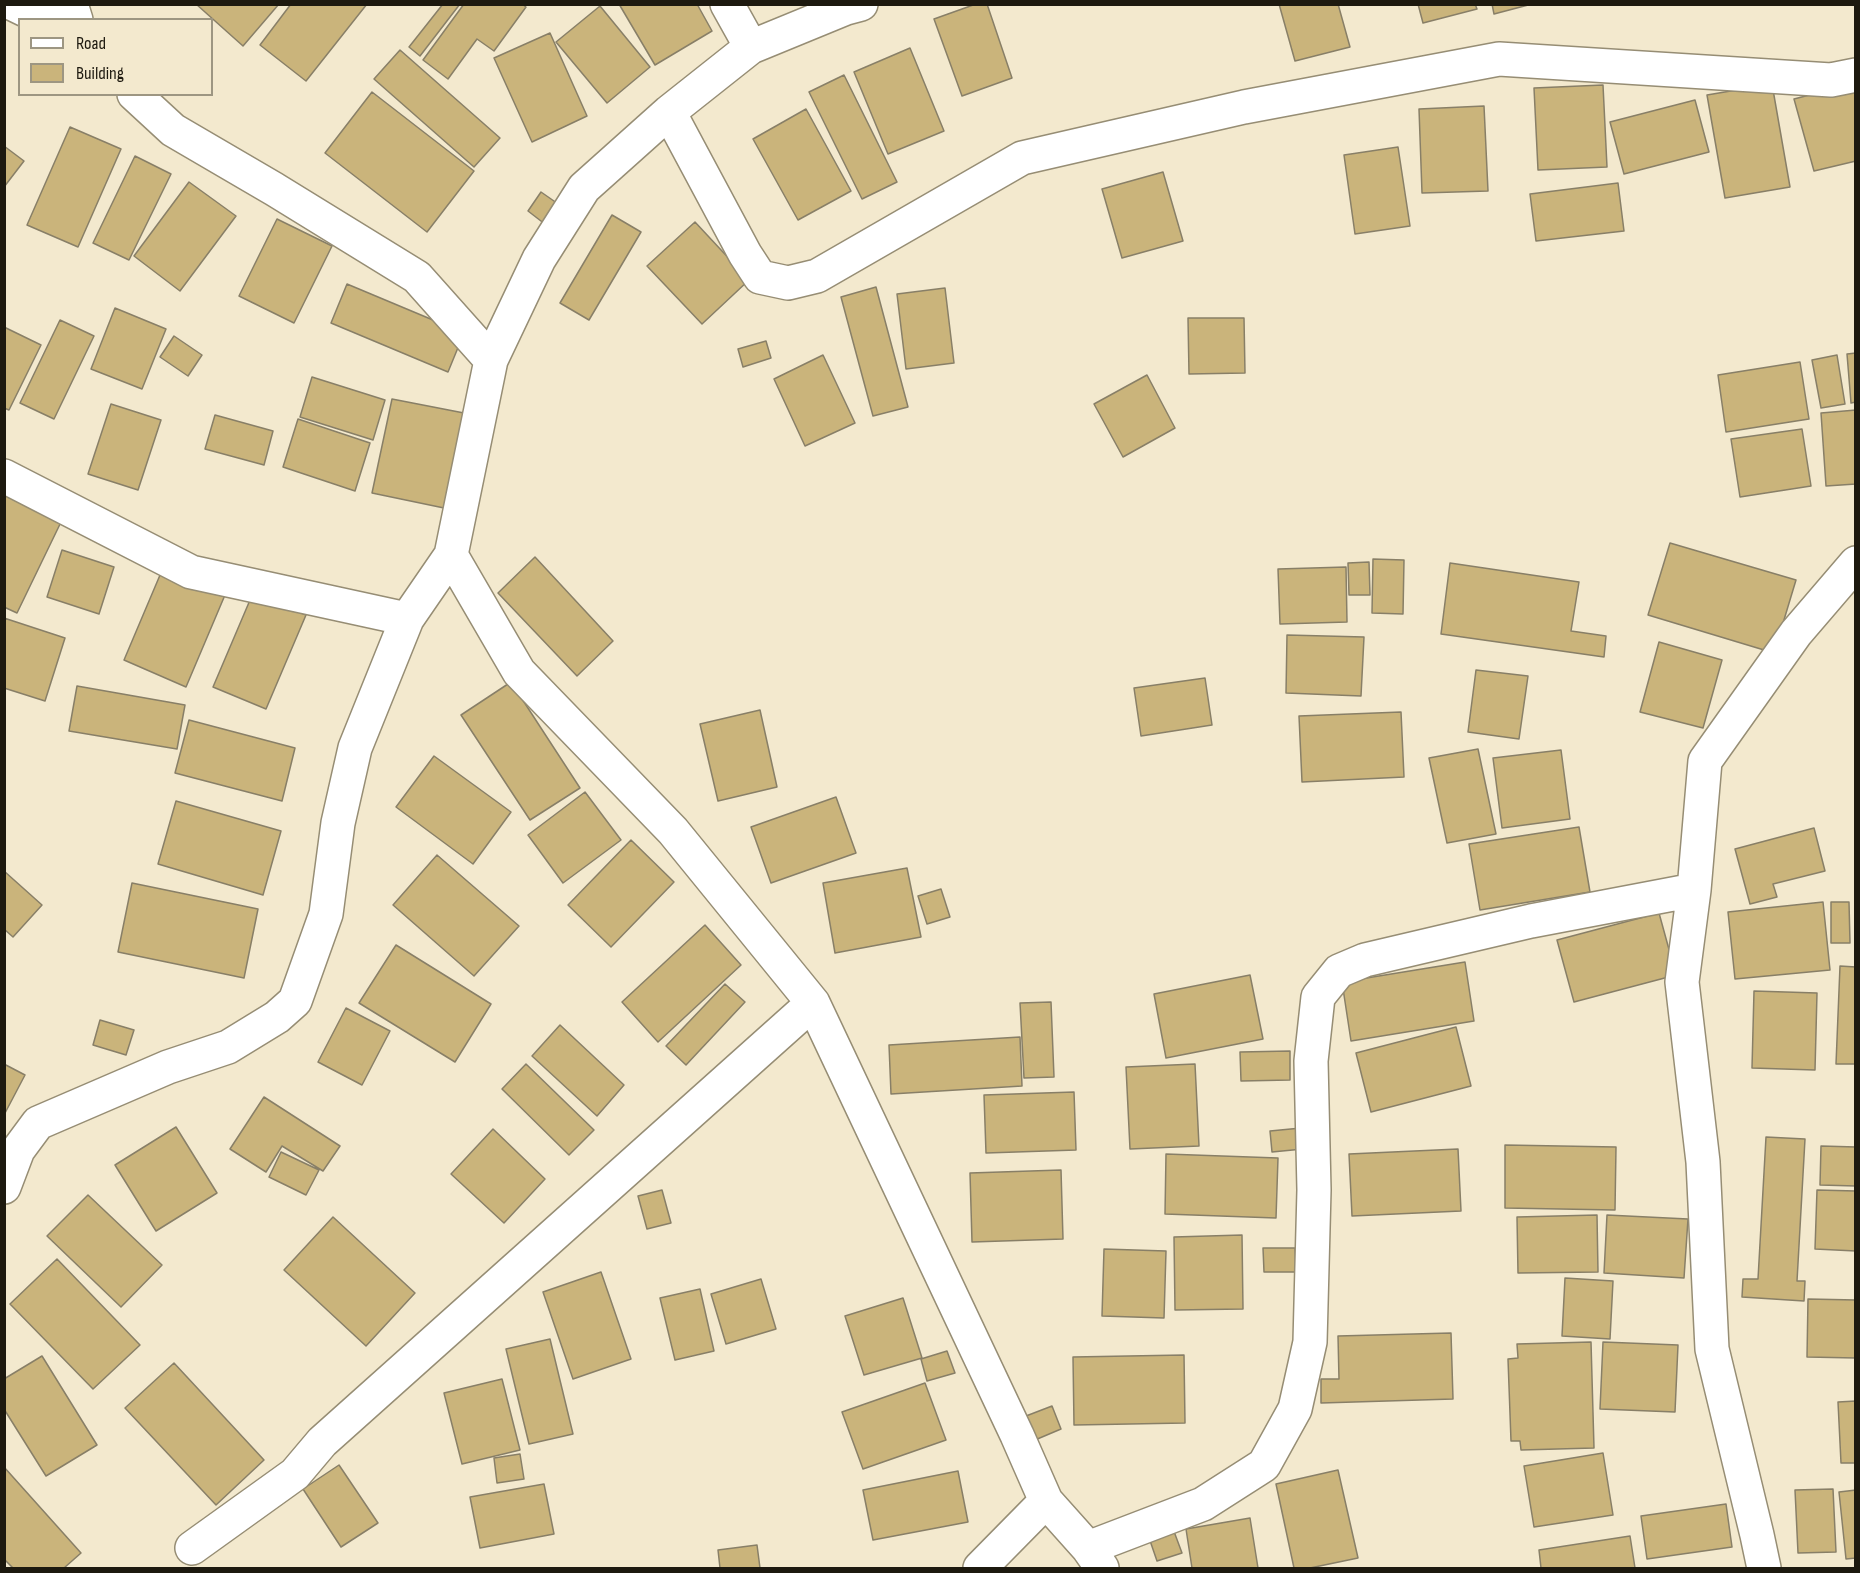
<!DOCTYPE html>
<style>
body{margin:0}
#map{position:relative;width:1860px;height:1573px;overflow:hidden;background:#f3e9ce;font-family:"Sofia Sans Condensed",sans-serif}
canvas{display:block}
.frame{position:absolute;inset:0;border:6px solid #1d190f;pointer-events:none}
.legend{position:absolute;left:18px;top:18px;width:195px;height:78px;box-sizing:border-box;background:#f3e9ce;border:2px solid #9d9682;margin:0;padding:8px 10px;list-style:none;font-size:18px;color:#1d190f}
.legend li{display:flex;align-items:center;gap:12px;height:30px}
.legend b{width:30px;border:2px solid #9d9682}
</style>
<div id="map">
<canvas width="1860" height="1573"></canvas>
<div class="frame"></div>
<ul class="legend">
<li><b style="height:8px;background:#fff"></b>Road</li>
<li><b style="height:16px;background:#cab47b"></b>Building</li>
</ul>
</div>
<script>
const ctx = document.querySelector('canvas').getContext('2d');
ctx.lineJoin = 'round';
function paint(path, color) {
  ctx.fillStyle = color;
  ctx.fill(path, 'evenodd');
}
function trace(path, color, width, dash) {
  ctx.strokeStyle = color;
  ctx.lineWidth = width;
  ctx.lineCap = dash ? 'butt' : 'round';
  ctx.setLineDash(dash || []);
  ctx.stroke(path);
}
const building = new Path2D(`
 M196 4H279L243 46Z
 M291 4H367L306 81 260 45Z
 M443 4H460L420 56 409 47Z
 M464 4H522L526 7 494 51 477 39 448 79 423 60Z
 M619 4H697L712 31 655 65Z
 M976 4H987L1012 78 962 96 934 19Z
 M1279 4H1338L1350 47 1295 61Z
 M1418 4H1475L1477 9 1423 23Z
 M1492 4H1532L1494 14Z
 M600 6 650 67 607 103 556 42Z
 M550 33 587 116 532 142 494 58Z
 M910 48 944 131 888 154 854 72Z
 M400 50 500 138 474 167 374 79Z
 M844 75 897 182 862 199 809 92Z
 M1856 83V161L1814 171 1794 99Z
 M1772 84 1790 187 1725 198 1707 95Z
 M1603 85 1607 167 1538 170 1534 88Z
 M372 92 474 171 427 232 325 153Z
 M1695 100 1709 152 1624 174 1610 122Z
 M1484 106 1488 191 1422 193 1419 109Z
 M806 109 851 191 798 220 753 139Z
 M70 127 121 149 78 247 27 225Z
 M4 146 24 161 4 187Z
 M1398 147 1410 226 1355 234 1344 155Z
 M135 156 171 174 129 260 93 243Z
 M1163 172 1183 241 1122 258 1102 189Z
 M189 182 236 216 180 291 134 256Z
 M1618 183 1624 231 1536 241 1530 194Z
 M541 192 564 208 550 228 528 211Z
 M612 215 641 232 589 320 560 303Z
 M277 219 332 246 294 323 239 296Z
 M695 222 749 280 702 324 647 266Z
 M347 284 464 333 448 372 331 323Z
 M876 287 908 407 873 416 841 297Z
 M945 288 954 363 906 369 897 294Z
 M115 308 166 329 142 389 91 369Z
 M1188 318H1244L1245 373 1189 374Z
 M60 320 94 336 54 419 20 403Z
 M4 327 41 345 9 410 4 408Z
 M174 336 202 355 188 376 160 357Z
 M766 341 771 358 743 367 738 349Z
 M1856 353V402L1851 403 1847 354Z
 M823 355 855 423 805 446 774 379Z
 M1837 355 1845 404 1821 408 1812 360Z
 M1800 362 1809 419 1726 432 1718 375Z
 M1147 375 1175 428 1123 457 1094 404Z
 M312 377 385 400 373 440 300 417Z
 M392 399 464 413 444 508 372 493Z
 M111 404 161 420 138 490 88 474Z
 M1856 410V484L1826 486 1821 413Z
 M215 415 273 431 264 465 205 449Z
 M298 419 370 443 355 491 283 467Z
 M1802 429 1811 486 1740 497 1731 439Z
 M7 494 62 520 17 613 4 607V500Z
 M1670 543 1796 580 1774 653 1648 615Z
 M62 550 114 567 99 614 47 597Z
 M535 557 613 641 577 676 498 593Z
 M1373 559 1404 560 1403 614 1372 613Z
 M1369 562 1370 595H1349L1348 563Z
 M1450 563 1579 582 1571 631 1606 636 1604 657 1441 634Z
 M1346 567 1347 622 1280 624 1278 569Z
 M163 568 225 595 186 687 124 660Z
 M253 593 306 615 266 709 213 687Z
 M4 618 65 638 45 701 4 688Z
 M1287 635 1364 637 1361 696 1286 693Z
 M1659 642 1722 660 1703 728 1640 712Z
 M1476 670 1528 676 1519 739 1468 732Z
 M1205 678 1212 725 1141 736 1134 688Z
 M511 682 580 788 530 820 461 715Z
 M77 686 185 705 177 749 69 731Z
 M760 710 777 787 718 801 700 724Z
 M1401 712 1404 777 1302 782 1299 716Z
 M189 720 295 748 282 801 175 773Z
 M1478 749 1496 834 1447 843 1429 758Z
 M1561 750 1570 819 1502 828 1493 758Z
 M434 756 511 812 473 864 396 807Z
 M585 792 621 840 563 883 528 835Z
 M836 797 856 853 771 883 751 827Z
 M176 801 281 831 263 895 158 864Z
 M1579 827 1590 892 1480 910 1469 844Z
 M1814 828 1825 871 1773 884 1777 897 1750 904 1735 849Z
 M631 840 674 882 611 947 568 905Z
 M437 855 519 926 474 976 393 905Z
 M907 868 921 937 835 953 823 883Z
 M4 871 42 905 13 937 4 929Z
 M132 883 258 909 244 978 118 952Z
 M941 889 950 917 927 924 918 896Z
 M1823 902 1830 970 1735 979 1728 912Z
 M1831 902H1849L1850 943H1831Z
 M1659 913 1676 975 1574 1002 1557 940Z
 M705 925 741 965 658 1042 622 1002Z
 M396 945 491 1004 455 1062 359 1003Z
 M1465 962 1474 1021 1351 1041 1342 982Z
 M1840 966 1856 967V1064H1836Z
 M1250 975 1263 1039 1166 1058 1154 994Z
 M725 984 745 1002 686 1065 666 1046Z
 M1754 991 1817 993 1815 1070 1752 1068Z
 M1051 1002 1054 1077 1024 1078 1020 1003Z
 M346 1008 390 1031 362 1085 318 1062Z
 M100 1020 134 1030 126 1055 93 1045Z
 M560 1025 624 1085 597 1116 532 1056Z
 M1456 1027 1471 1086 1371 1112 1356 1053Z
 M1020 1037 1022 1086 891 1094 889 1045Z
 M1290 1051V1080L1241 1081 1240 1052Z
 M4 1064 25 1075 4 1115Z
 M526 1064 594 1130 569 1155 502 1089Z
 M1195 1064 1199 1146 1130 1149 1126 1067Z
 M1074 1092 1076 1150 986 1153 984 1095Z
 M264 1097 340 1146 323 1171 282 1146 266 1172 230 1149Z
 M176 1127 217 1193 156 1231 115 1165Z
 M1301 1128 1303 1149 1272 1152 1270 1131Z
 M493 1129 545 1179 504 1223 451 1174Z
 M1766 1137 1805 1139 1797 1281H1805L1804 1301 1742 1297 1743 1279H1758Z
 M1505 1145 1616 1147 1615 1210 1505 1208Z
 M1821 1146 1856 1147V1186L1820 1185Z
 M1458 1149 1461 1211 1352 1216 1349 1154Z
 M281 1152 319 1170 306 1195 269 1177Z
 M1166 1154 1278 1158 1276 1218 1165 1214Z
 M1061 1170 1063 1239 972 1242 970 1173Z
 M662 1190 671 1223 647 1229 638 1196Z
 M1817 1190 1856 1191V1251L1815 1249Z
 M88 1195 162 1265 121 1307 47 1236Z
 M1597 1215 1598 1272 1518 1273 1517 1217Z
 M1607 1215 1688 1219 1684 1278 1604 1273Z
 M333 1217 415 1293 366 1346 284 1270Z
 M1242 1235 1243 1309 1175 1310 1174 1237Z
 M1263 1248H1295L1296 1272H1264Z
 M1104 1249 1166 1251 1164 1318 1102 1316Z
 M57 1259 140 1345 93 1389 10 1304Z
 M601 1272 631 1359 573 1379 543 1292Z
 M1565 1278 1613 1281 1610 1339 1562 1336Z
 M761 1279 776 1329 726 1344 711 1294Z
 M700 1289 714 1351 675 1360 660 1298Z
 M903 1298 922 1358 864 1375 845 1316Z
 M1808 1299 1856 1300V1358L1807 1357Z
 M1451 1333 1453 1399 1321 1403V1379H1339L1338 1336Z
 M550 1339 573 1434 529 1444 506 1349Z
 M1591 1342 1594 1448 1521 1450 1520 1441H1511L1508 1359 1518 1358 1517 1344Z
 M1603 1342 1678 1345 1675 1412 1600 1409Z
 M947 1351 955 1373 927 1381 921 1359Z
 M1184 1355 1185 1423 1074 1425 1073 1357Z
 M42 1356 97 1445 46 1476 4 1409V1379Z
 M174 1363 264 1460 216 1505 125 1408Z
 M502 1379 520 1450 462 1464 444 1393Z
 M925 1383 946 1440 863 1469 842 1412Z
 M1856 1401V1463H1841L1838 1402Z
 M1052 1406 1061 1429 1035 1440 1026 1416Z
 M1603 1453 1613 1515 1534 1527 1524 1466Z
 M520 1454 524 1479 497 1483 494 1458Z
 M339 1465 378 1523 341 1547 303 1489Z
 M4 1467 81 1553 64 1568H13L4 1559Z
 M1338 1470 1358 1558 1310 1568H1294L1276 1484Z
 M958 1471 968 1522 873 1540 863 1490Z
 M544 1484 554 1534 480 1548 470 1497Z
 M1833 1489 1836 1552 1798 1553 1795 1490Z
 M1856 1490V1558L1846 1559 1839 1492Z
 M1726 1504 1732 1547 1647 1559 1641 1516Z
 M1169 1518 1182 1553 1157 1561 1145 1526Z
 M1250 1518 1258 1568H1192L1186 1529Z
 M1630 1536 1635 1568H1541L1539 1550Z
 M757 1545 760 1568H720L718 1550Z`);
const minor = new Path2D(`
 M13 4 46 20
 M71 4 76 20
 M727 4 751 47
 M134 94 173 130 274 189 417 277 491 360
 M669 112 745 254 760 277 788 283 817 276 1022 158 1244 107 1499 59 1831 80 1856 75
 M4 476 191 572 407 619
 M451 555 519 672 673 831 813 1003 1017 1435 1046 1501 1088 1548 1102 1568
 M4 1187 18 1150 38 1123 168 1067 228 1047 277 1017 295 1001 326 914 338 823 355 748 407 619 451 555 491 360 539 259 584 188 669 112 751 47 846 8 861 4
 M192 1548 295 1474 322 1442 813 1003
 M1088 1548 1203 1504 1264 1465 1295 1409 1310 1342 1314 1190 1311 1061 1318 997 1339 971 1365 960 1531 921 1694 890
 M980 1568 1046 1501
 M1764 1568 1757 1535 1712 1349 1703 1162 1682 982 1694 890 1705 761 1796 633 1856 563`);
paint(building, '#cab47b');
trace(building, '#887f67', 1.5);
trace(minor, '#968d74', 36);
trace(minor, '#fff', 33);
</script>
